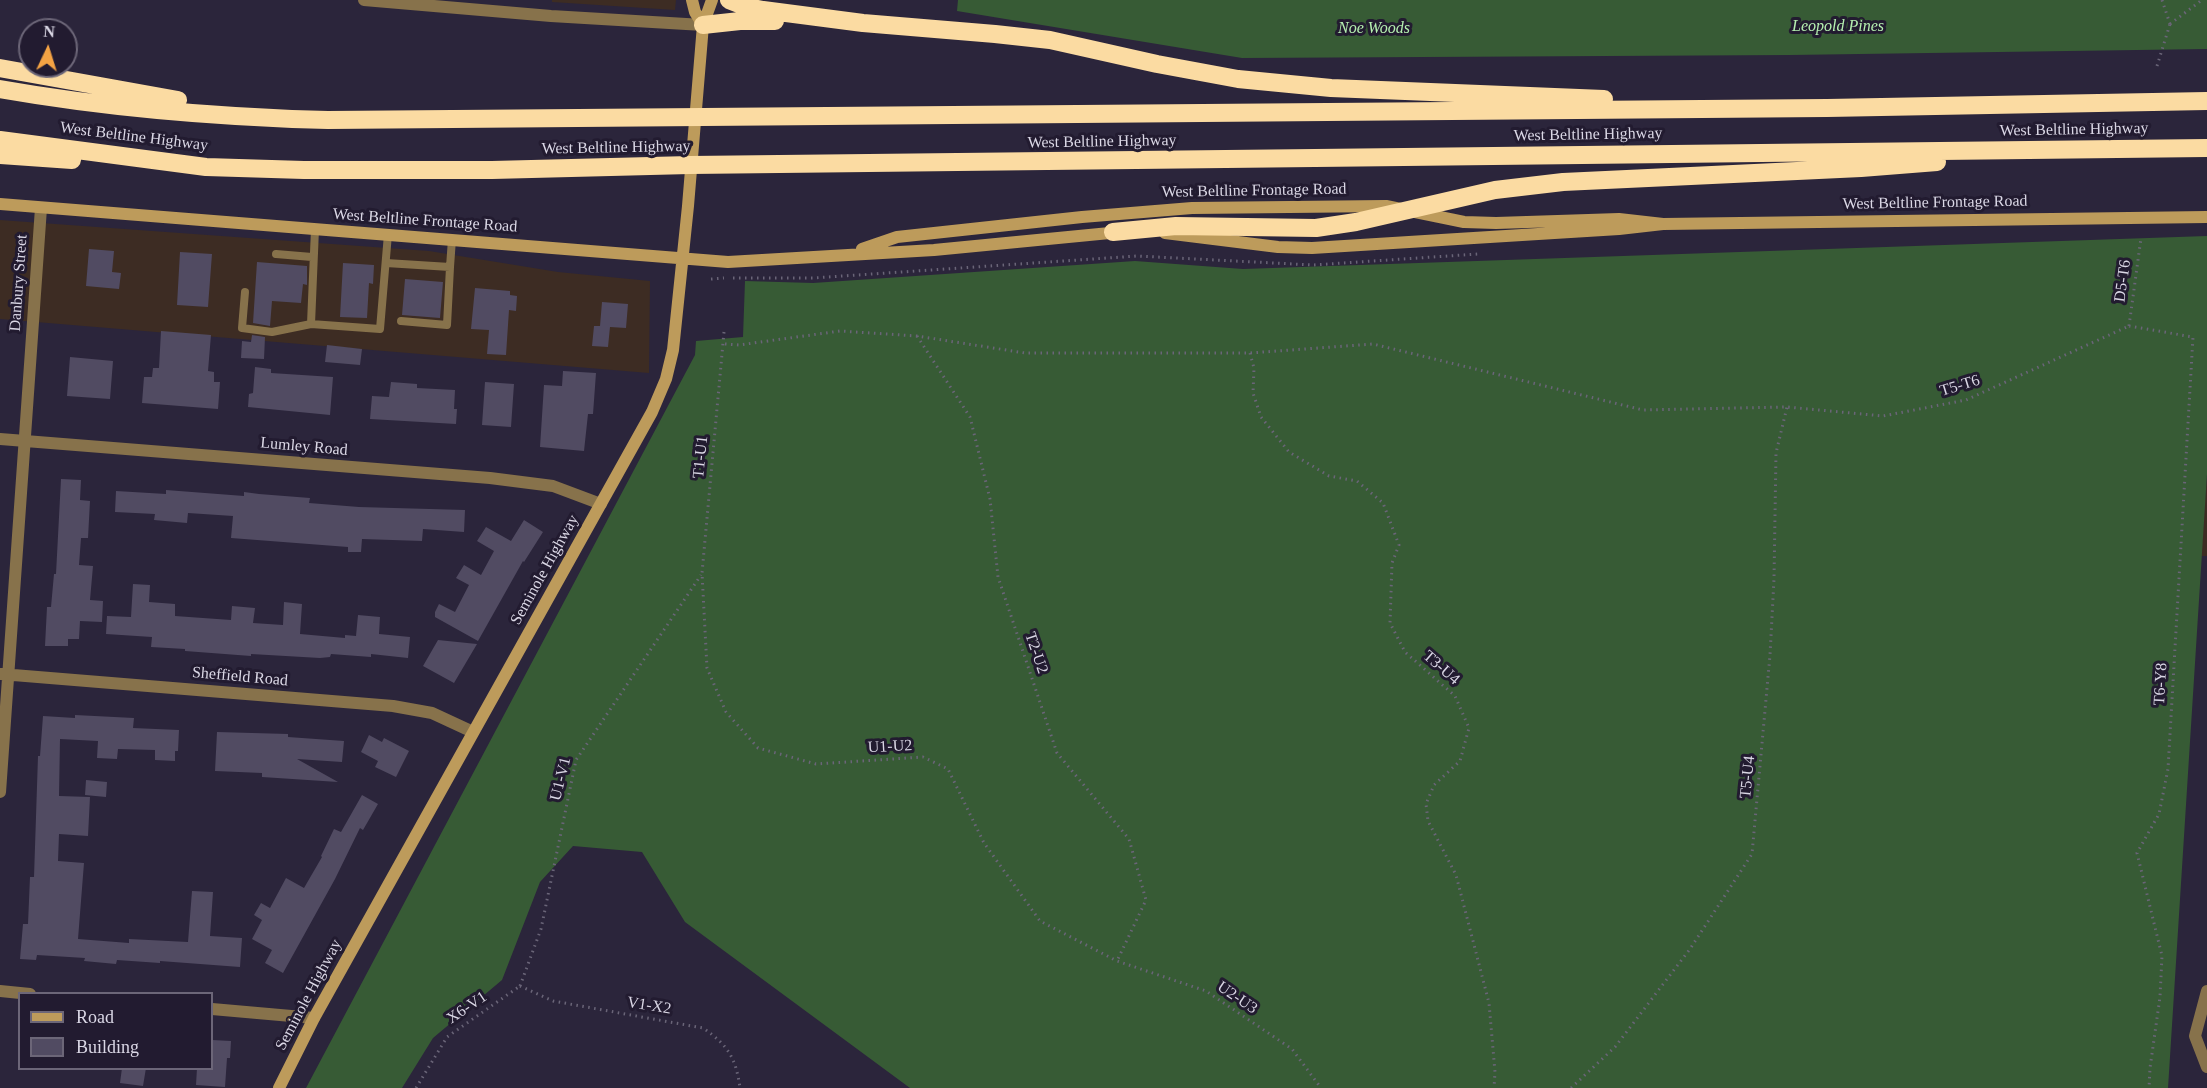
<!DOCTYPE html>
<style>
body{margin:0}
#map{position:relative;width:2207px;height:1088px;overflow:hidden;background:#2b253b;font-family:Georgia,serif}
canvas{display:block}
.legend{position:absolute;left:18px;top:992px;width:195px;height:78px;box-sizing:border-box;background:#221b30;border:2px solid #6c6678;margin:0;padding:8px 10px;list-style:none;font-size:18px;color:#dad7e5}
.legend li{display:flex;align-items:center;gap:12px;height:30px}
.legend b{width:30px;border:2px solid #6c6678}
.north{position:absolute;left:18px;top:18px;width:60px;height:60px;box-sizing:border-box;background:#221b30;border:2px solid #6c6678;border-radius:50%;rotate:4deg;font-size:16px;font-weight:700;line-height:24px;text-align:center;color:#dad7e5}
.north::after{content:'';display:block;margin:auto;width:21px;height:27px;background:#f4a344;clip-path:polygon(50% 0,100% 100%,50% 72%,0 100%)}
</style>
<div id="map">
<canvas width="2207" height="1088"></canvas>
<ul class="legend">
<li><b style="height:8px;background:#bd9b5b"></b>Road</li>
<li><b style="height:16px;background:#514b62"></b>Building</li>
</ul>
<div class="north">N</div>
</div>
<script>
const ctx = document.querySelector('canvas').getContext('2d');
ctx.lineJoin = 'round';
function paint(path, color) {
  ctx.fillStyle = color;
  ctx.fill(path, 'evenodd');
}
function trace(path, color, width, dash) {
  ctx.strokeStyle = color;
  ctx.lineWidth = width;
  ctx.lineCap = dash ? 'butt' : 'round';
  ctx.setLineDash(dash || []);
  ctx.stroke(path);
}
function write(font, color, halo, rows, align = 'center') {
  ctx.font = font + ' Georgia,serif';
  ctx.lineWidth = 6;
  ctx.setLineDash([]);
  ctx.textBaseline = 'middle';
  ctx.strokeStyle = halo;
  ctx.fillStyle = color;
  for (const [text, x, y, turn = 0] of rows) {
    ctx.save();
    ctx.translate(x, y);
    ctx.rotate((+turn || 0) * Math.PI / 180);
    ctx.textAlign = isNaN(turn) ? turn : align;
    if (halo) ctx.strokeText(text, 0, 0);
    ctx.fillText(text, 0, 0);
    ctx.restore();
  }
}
const commercial = new Path2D(`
 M552 0H676L675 10 552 2Z
 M0 220 429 251 558 272 650 281 649 373 0 319Z
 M2207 474V556H2201Z`);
const forest = new Path2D(`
 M958 0H2207V49L1790 55 1242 58 957 11Z
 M2207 236V474L2168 1088H910L685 922 642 852 573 846 540 882 502 980 433 1038 402 1088H306L695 355 696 341 743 337 745 281 813 283 1135 261 1243 269Z`);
const building = new Path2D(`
 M89 249 114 251 112 272 121 273 119 289 86 286Z
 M180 252 212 254 208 307 177 305Z
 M257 262 307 266V285L303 284 301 303 272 301 270 326 253 323Z
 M343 263 374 265 373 284 369 283 367 318 340 317Z
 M405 279 443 282 440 318 402 315Z
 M475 288 510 291V295L517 296 516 311 509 310 506 355 487 354 489 330 471 329Z
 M602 302 628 304 626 328 610 327 608 347 592 346 594 326H600Z
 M161 331 211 335 208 371 214 372V382H220L218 409 142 403 144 377H152L153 368H159Z
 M252 335 265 337 264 359 241 358 242 341 251 342Z
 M327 345 362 349 360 365 325 362Z
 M70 357 113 361 110 399 67 396Z
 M255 367 271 369V373L333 377 330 415 248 407 249 394 253 393Z
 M563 371 596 373 593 414H588L584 451 540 447 544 385 562 386Z
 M391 382 417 384V388L455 390 454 409H457L456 424 370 419 372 396 389 397Z
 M485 382 514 384 511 427 482 425Z
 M61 479 81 480 80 500 90 501 88 538H81L79 565 93 566 90 600 103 601 102 622 80 621 79 639H68V646H45L47 607H51L54 574H56Z
 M166 490 244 496V492L259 494 310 498 309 503 359 507 465 510 464 532 423 529 422 541 362 539 361 552H348V547L231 538 233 516 188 513 187 523 154 520 155 514 115 512 116 491 166 494Z
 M524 520 543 532 524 562 523 561 478 641 435 617V612L439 604 455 612 469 585 456 578 464 565 481 575 494 551 477 541 486 527 511 541Z
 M133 584 150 585 149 602 175 604V616L231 620 232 606 255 608 253 623 283 625 284 602 302 604 300 634 345 638V635L356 636 358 615 380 617 379 634 410 637 408 658 371 654V657L331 654 330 657 320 658 251 654V656L185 651V649L151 647 152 637 106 634 107 616 131 617Z
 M438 640 477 644 454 683 423 666Z
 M75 715 134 718 133 728 179 730 178 751H175V761L155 760V750L118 749 117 759 97 758 98 741 60 739 59 796 90 797 88 836 59 834 58 861 84 863 78 939 129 943V939L188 942 192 891 213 892 210 936 242 938 240 967 160 961V963L117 960 116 964 84 961 85 958 37 955 36 960 20 959 23 924H28L30 877H34L38 756H40L43 716 75 718Z
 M217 732 288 734V737L344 741 342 762 297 759 338 782 262 777V773L215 771Z
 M369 735 382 742 384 738 409 751 396 777 375 767 378 761 361 752Z
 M86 780 107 782 106 797 85 795Z
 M362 795 378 804 363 830 360 828 335 879 283 973 265 963 272 950 252 939 262 920 254 915 261 903 270 908 286 878 304 888 322 857 321 856 334 829 341 832Z
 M212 1040 231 1041 230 1058H227L225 1087 196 1085 197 1068H212Z
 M122 1068H146L143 1086 120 1083Z`);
const path = new Path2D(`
 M2162 0 2170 24
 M2170 24 2202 0
 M2157 66 2170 24
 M733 278H813L1137 256 1313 265 1478 254
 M711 279 724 278
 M2129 326 2193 337 2168 769 2159 814 2137 853 2162 956 2160 997 2150 1068 2149 1088
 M2129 326 2141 238
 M724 332 702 573 707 668 726 712 758 748 816 764 923 757 948 769 984 843 1040 921 1117 961 1206 991 1292 1049 1321 1088
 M917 336 970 417 990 499 998 577 1057 753 1129 839 1146 900 1117 961
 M725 344 739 345 840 331 917 336 1025 353H1250L1373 344 1643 410 1787 407 1883 416 1966 400 2129 326
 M1250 353 1254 368 1253 393 1261 417 1289 452 1329 476 1357 481 1383 503 1399 545 1392 563 1390 623 1405 652 1455 696 1469 728 1460 761 1434 785 1426 804 1428 821 1456 875 1489 1003 1495 1072 1494 1088
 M520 986 541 929 576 760 701 575
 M520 986 553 1001 703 1028C728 1045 736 1058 740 1088
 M416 1088 447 1037 520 986
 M1571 1088 1615 1047 1690 949 1752 854 1770 655 1774 579 1776 453 1787 407`);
const lane = new Path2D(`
 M276 254 312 257
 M386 263 450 267 452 239
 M245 292 242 328 272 332 311 324 315 229
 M401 321 447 325 450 267
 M311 324 380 329 388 234`);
const street = new Path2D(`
 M364 0 551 16 703 25
 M0 439 490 478 553 486 601 504
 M1 674 393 706 432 713 473 732
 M0 792 41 208
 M0 991 30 994
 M2207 991 2195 1036 2207 1067
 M212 1009 314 1018`);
const secondary = new Path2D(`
 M692 0 695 12 703 25
 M0 204 728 262 934 250 1120 232
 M1165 233 1278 247 1312 248 1619 229 1663 224
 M862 249 897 237 1082 217 1192 208 1386 206 1464 222 1496 223 1619 219 1663 224 2207 217
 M279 1088 314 1018 652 412 666 379 673 350 688 206 703 25 712 0`);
const highway = new Path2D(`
 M729 0 747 7 763 10 863 23 995 34 1050 40 1157 64 1238 79 1331 88 1604 99
 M703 25 740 21H775
 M0 68 178 100
 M0 89C108 108 218 117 328 120L1827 108 2207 101
 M0 140 206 167 304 170H492L690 165 2207 148
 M0 155 72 160
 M1113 232 1176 226 1316 228 1356 222 1495 190 1563 182 1861 168 1937 162`);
const parkNames = [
 ["Leopold Pines",1838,27],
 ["Noe Woods",1374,29]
];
const streetNames = [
 ["West Beltline Highway",2074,130,-1],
 ["West Beltline Highway",1588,135,-1],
 ["West Beltline Highway",134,137,7],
 ["West Beltline Highway",1102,142,-1],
 ["West Beltline Highway",616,148,-1],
 ["West Beltline Frontage Road",1254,191,-1],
 ["West Beltline Frontage Road",1935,203,-1],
 ["West Beltline Frontage Road",425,221,4],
 ["D5-T6",2123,281,-82],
 ["Danbury Street",19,283,-86],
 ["T5-T6",1960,386,-17],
 ["Lumley Road",304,447,5],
 ["T1-U1",701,457,-84],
 ["Seminole Highway",545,570,-61],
 ["T2-U2",1036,653,71],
 ["T3-U4",1441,668,41],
 ["Sheffield Road",240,677,5],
 ["T6-Y8",2161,684,-87],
 ["U1-U2",890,747,-3],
 ["T5-U4",1748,777,-84],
 ["U1-V1",561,779,-76],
 ["Seminole Highway",309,995,-62],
 ["U2-U3",1237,998,34],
 ["V1-X2",649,1006,9],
 ["X6-V1",467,1008,-34]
];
paint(commercial, '#3d2c23');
paint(forest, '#375b35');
paint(building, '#514b62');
trace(path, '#6a6578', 3, [1.5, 4.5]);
trace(lane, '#87724b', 8);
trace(street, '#87724b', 12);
trace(secondary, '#bd9b5b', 12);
trace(highway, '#fbdba2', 18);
write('italic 16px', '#b5f0b0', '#221b30', parkNames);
write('16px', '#dad7e5', '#221b30', streetNames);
</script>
